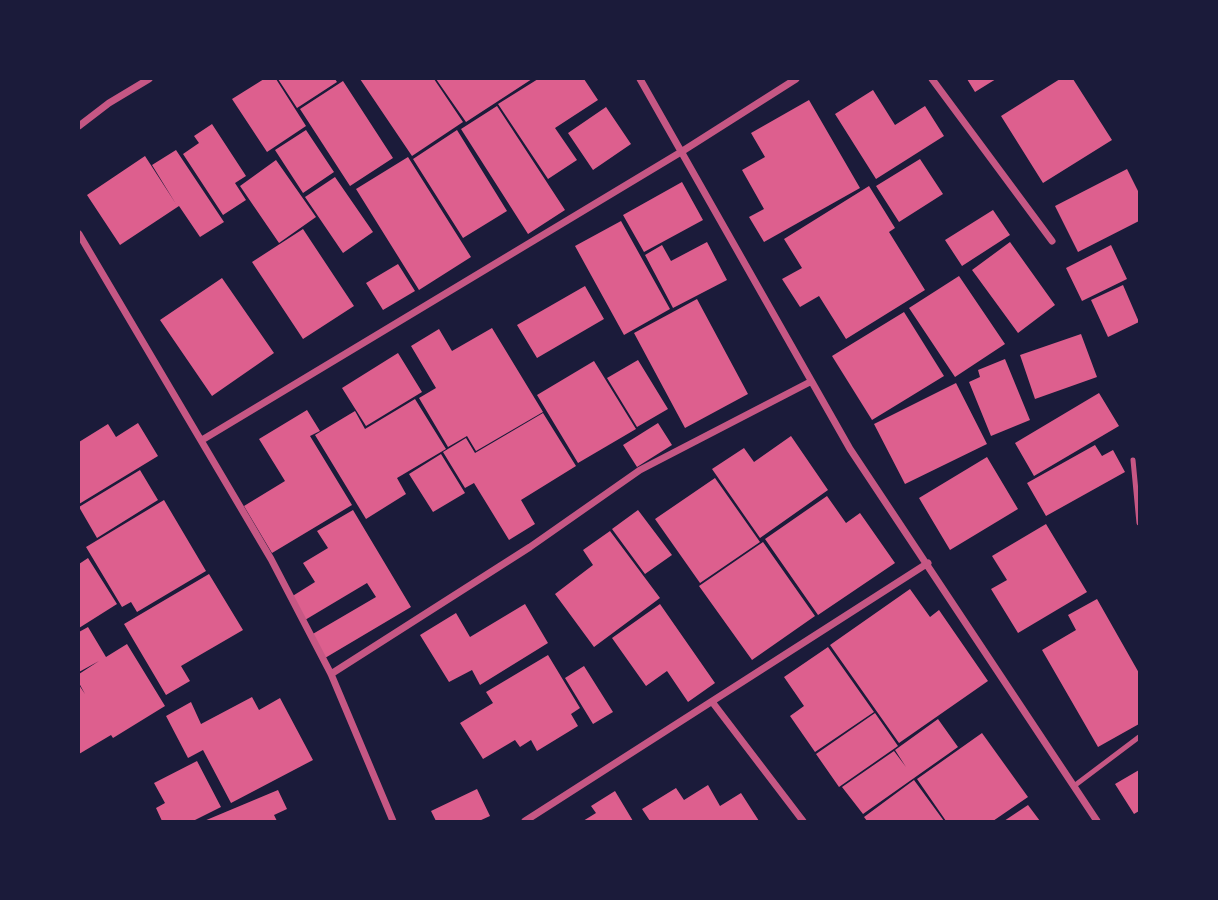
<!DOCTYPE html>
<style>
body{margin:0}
#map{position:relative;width:1218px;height:900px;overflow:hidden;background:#1b1b3a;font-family:Manrope,sans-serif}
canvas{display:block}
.frame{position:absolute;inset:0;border:80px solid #1b1b3a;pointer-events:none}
</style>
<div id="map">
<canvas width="1218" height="900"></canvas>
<div class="frame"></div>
</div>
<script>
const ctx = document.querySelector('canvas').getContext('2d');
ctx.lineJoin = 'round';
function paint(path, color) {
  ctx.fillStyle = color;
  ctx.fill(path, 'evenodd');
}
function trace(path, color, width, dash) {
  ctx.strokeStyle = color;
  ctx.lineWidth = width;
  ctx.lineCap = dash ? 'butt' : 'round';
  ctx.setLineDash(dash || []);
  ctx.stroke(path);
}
const building = new Path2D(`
 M264 79H276L306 126 267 152 232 99Z
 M278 79H335L337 82 297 108Z
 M360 79H434L463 122 412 156Z
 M436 79H532L466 122Z
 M538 79H584L598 100 555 128 577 160 548 179 498 104Z
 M967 79H996L975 92Z
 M1060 79H1073L1112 140 1043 183 1001 116Z
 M343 81 393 158 350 186 300 109Z
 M873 90 895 125 925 106 944 136 876 179 835 114Z
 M809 100 860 188 764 242 749 217 764 209 742 170 765 157 751 133Z
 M497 106 565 210 528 234 461 129Z
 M606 107 631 144 593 170 568 133Z
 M212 124 246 176 235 183 246 200 223 215 183 154 199 143 194 136Z
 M306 130 334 172 303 193 275 150Z
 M457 130 507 211 463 238 413 159Z
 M176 150 224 222 200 237 179 206 120 245 87 195 145 156 176 204 152 165Z
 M408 157 471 257 419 290 356 189Z
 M920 159 943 194 899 222 876 186Z
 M276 160 316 217 279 243 240 186Z
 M1127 169 1139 193V221L1078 252 1055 206Z
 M335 177 373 232 343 253 305 197Z
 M682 182 703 220 644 252 623 215Z
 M869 186 895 228 889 232 925 290 846 339 819 296 800 307 782 279 802 268 784 239Z
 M993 210 1010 235 962 266 945 240Z
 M621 221 670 309 624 335 575 246Z
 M303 229 354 306 303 339 252 262Z
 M707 242 727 280 673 308 645 255 662 245 671 261Z
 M1010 242 1055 305 1018 333 972 270Z
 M1111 245 1127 279 1082 301 1066 268Z
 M398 264 415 291 383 310 366 283Z
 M959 276 1005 344 955 377 909 308Z
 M222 278 274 353 212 396 160 320Z
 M1123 285 1139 322 1108 337 1091 300Z
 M585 286 604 319 537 358 517 325Z
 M697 299 748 394 685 428 634 333Z
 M904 312 944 376 872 420 832 356Z
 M492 328 543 412 476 451 467 436 448 447 419 398 436 388 411 346 439 329 452 351Z
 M1081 334 1097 377 1035 399 1020 355Z
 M398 353 422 392 366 426 342 388Z
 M1005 359 1030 420 991 436 969 382 980 377 978 370Z
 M638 360 668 409 637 427 607 378Z
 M594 361 636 429 578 463 537 395Z
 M956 383 987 444 905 484 874 424Z
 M1099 393 1119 426 1034 476 1015 443Z
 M415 399 446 449 397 478 406 494 366 519 315 435 355 411 365 429Z
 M307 410 320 431 310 436 352 505 272 553 244 506 285 481 259 439Z
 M543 413 576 466 521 500 535 524 509 540 474 483 465 488 443 452 466 438 475 453Z
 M138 423 158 456 79 504V442L108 424 116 437Z
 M658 423 672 445 637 467 623 445Z
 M791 436 828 490 760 538 712 469 744 448 754 462Z
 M1095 445 1102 456 1113 450 1125 472 1046 516 1027 483Z
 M441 454 465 493 433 512 409 474Z
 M987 457 1018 509 950 550 919 498Z
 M140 470 158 500 97 538 79 507Z
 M715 478 760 542 700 583 655 519Z
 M827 496 846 523 860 513 895 563 818 615 765 539Z
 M164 500 206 571 137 612 131 602 122 607 86 547Z
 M353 510 411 607 325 658 311 635 376 597 367 583 305 620 291 597 315 582 303 563 328 548 317 531Z
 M638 510 672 555 645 574 612 529Z
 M1046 524 1087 592 1018 633 991 589 1007 580 992 556Z
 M610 531 660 598 594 647 555 594 593 565 583 550Z
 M763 542 815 616 752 660 699 586Z
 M88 558 117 604 79 628V564Z
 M209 574 243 630 181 666 190 681 166 695 124 624Z
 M910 589 930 617 939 610 988 681 899 743 830 645Z
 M1097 599 1139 673V724L1098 747 1042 650 1076 630 1068 615Z
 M525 604 548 643 480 685 472 670 449 682 420 635 456 613 470 637Z
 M660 604 715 683 688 702 667 671 646 686 612 638Z
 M88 627 106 657 127 644 165 706 113 738 111 735 79 754V685L85 694 79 683V674L99 661 79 672V632Z
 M828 647 874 712 815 752 790 716 804 706 784 677Z
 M548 655 580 708 571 714 578 726 537 751 531 740 520 747 515 740 483 759 460 723 493 703 486 692Z
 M584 666 613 712 593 724 565 678Z
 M252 697 259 710 280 698 313 760 231 803 203 750 188 758 166 716 191 702 201 724Z
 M875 713 898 746 839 787 816 754Z
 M938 719 958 747 863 814 842 787 894 751 906 767 895 750Z
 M982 733 1028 797 993 821H946L917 779Z
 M197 761 221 807 193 821H162L156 808 165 803 154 783Z
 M1139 770V811L1134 814 1115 784Z
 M914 780 944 821H867L864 817Z
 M708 785 720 806 741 793 759 821H650L642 809 676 788 684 800Z
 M477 789 490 816 479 821H436L431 811Z
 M278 790 287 809 274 815 277 821H204Z
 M615 791 633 821H583L596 813 591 806Z
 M1028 805 1040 821H1004Z`);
const service = new Path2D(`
 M1133 460 1139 523
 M1074 786 1139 737`);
const minor = new Path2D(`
 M640 79 850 449 1097 821
 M932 79 1052 241
 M79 126 109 103 149 79
 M79 234 271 559 331 674 393 821
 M202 440 681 152 796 79
 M331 674 530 547 640 470 810 382
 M713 703 803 821
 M525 821 928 563`);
paint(building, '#dd5f8e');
trace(service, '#c65784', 5);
trace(minor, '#c65784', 7);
</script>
